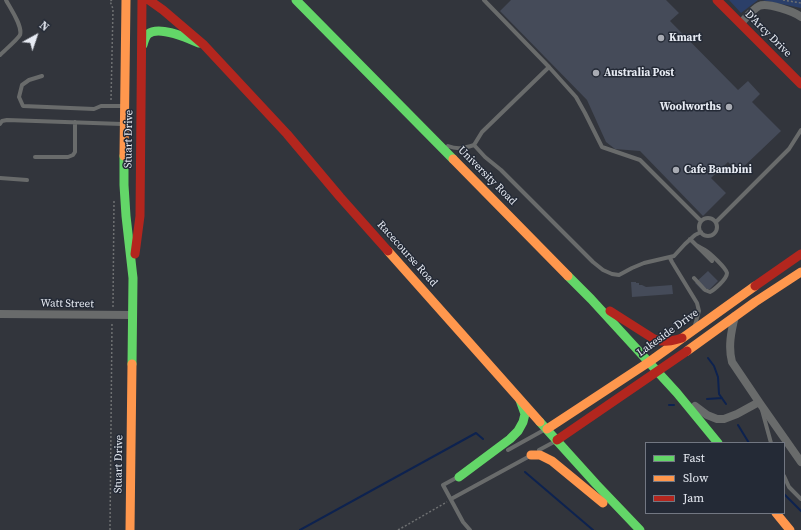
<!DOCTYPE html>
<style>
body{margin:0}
#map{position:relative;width:801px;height:530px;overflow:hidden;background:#32353c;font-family:"Source Serif 4",serif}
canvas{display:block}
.legend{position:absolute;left:645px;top:442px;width:140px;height:72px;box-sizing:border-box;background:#242a36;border:1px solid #727782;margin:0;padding:5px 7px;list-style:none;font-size:12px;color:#e7ebf3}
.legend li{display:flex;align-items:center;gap:8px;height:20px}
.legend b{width:20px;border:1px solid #727782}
.north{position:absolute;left:16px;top:16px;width:40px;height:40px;-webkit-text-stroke:3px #242a36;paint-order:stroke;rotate:40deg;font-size:11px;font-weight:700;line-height:16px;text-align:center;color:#e7ebf3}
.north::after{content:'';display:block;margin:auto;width:14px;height:18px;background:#e7ebf3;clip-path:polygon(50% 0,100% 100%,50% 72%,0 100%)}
</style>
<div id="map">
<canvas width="801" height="530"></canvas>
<ul class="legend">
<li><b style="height:5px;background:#63d668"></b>Fast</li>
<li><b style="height:5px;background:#ff974d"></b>Slow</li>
<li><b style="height:5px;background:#b3261e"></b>Jam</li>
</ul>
<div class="north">N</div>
</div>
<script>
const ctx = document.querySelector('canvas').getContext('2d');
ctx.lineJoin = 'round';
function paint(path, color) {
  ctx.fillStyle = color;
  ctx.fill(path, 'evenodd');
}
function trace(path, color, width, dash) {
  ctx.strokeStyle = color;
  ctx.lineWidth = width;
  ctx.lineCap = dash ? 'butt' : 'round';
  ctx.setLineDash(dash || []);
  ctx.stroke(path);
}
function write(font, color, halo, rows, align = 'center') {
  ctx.font = font + ' "Source Serif 4",serif';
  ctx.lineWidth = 3;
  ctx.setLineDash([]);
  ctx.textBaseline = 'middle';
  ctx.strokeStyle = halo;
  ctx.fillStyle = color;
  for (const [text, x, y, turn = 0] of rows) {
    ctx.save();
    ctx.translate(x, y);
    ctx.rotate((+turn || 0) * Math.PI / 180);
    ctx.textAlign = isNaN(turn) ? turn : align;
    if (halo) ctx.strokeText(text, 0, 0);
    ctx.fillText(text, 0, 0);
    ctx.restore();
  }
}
const green = new Path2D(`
 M729 0H758L741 13Z
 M762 0H801V8Z`);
const stream = new Path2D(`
 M708 358 714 366 718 377 719 394 726 404
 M707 399 722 398
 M669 405H674
 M738 425 749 443
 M525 472 593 530
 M784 494 801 511
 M300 530 476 433 483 439`);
const building = new Path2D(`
 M511 0H666L679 13 670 21 738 90 748 81 760 94 752 102 781 131 738 172 728 162 711 178 726 193 703 216 640 151 615 149 606 142 587 100 500 11Z
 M708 271 718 281 710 289H707L706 288 703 291 695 283Z
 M631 282H636V283H639V285H642L646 287 672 285 673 294 632 297Z`);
const path = new Path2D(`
 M783 0 801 3
 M111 100 113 9 110 1 112 0
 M113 307 114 201
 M110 530 112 323
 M398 530 447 502`);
const lane = new Path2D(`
 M484 0 549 67
 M0 55C5 50 17 40 20 35 23 26 10 8 6 0
 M42 76 29 80 22 85 19 97 23 106 94 109 101 106H123
 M0 124 2 121 7 120 122 124
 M448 146C458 150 465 148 474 145
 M35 157H68L73 155 75 152V122
 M0 178 27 180
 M699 227a9 9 0 1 1 18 0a9 9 0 1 1-18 0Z
 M716 222 789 149 801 130
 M701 232 695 235 685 244 674 256 644 263 632 268 619 275 612 274 603 270 593 262 501 170 485 157 474 145 482 132 549 67 576 97 585 113 602 147 640 160 701 221
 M690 239 712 261
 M670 258 672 262 697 303 699 311 695 325
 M694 278 705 290 710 292C714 290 727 279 727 273 726 268 710 253 705 250 702 248 699 247 696 245
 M762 410 771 443
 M508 450 544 430
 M539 450 554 442
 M784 476 789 487 801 499
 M456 478 443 485 463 522 470 530
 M451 499 528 457`);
const street = new Path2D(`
 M741 23C746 18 753 9 759 6 767 2 795 12 801 17
 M0 314 133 315
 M735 316C731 332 728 347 732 362L759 402
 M695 406 707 415 717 419H724L737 414 759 402 801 462`);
const fast = new Path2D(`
 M296 0 453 159
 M143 45C144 41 145 37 148 34 159 25 187 38 199 43
 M124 156V185L126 216 133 278 132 364
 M568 276 591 299 677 393 718 443
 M540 422 596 484 640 530
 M459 477 510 439 518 431 523 422 525 414 520 400`);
const slow = new Path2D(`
 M124 156 126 0
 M453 159 568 276
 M388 251 540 422
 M687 351 755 302 801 272
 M547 429 649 362 755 286
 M531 455H540L552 461 603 503
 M776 513 790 530
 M130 530 132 364`);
const jam = new Path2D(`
 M149 0 163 10 204 45 287 134 340 197 388 251
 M717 0 801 84
 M135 254 140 216 142 0
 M755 286 801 254
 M610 311 654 339C664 343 672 341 682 338
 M557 440 687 351`);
const markers = [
 [661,38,4,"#a8abb3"],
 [596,73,4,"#a8abb3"],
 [729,107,4,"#a8abb3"],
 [676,170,4,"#a8abb3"]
];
const streetNames = [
 ["D'Arcy Drive",768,34,45],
 ["Stuart Drive",129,139,-89],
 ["University Road",487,176,45],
 ["Racecourse Road",407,254,48],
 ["Watt Street",67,304,1],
 ["Lakeside Drive",668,333,-36],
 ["Stuart Drive",119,464,-89]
];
const poiNames = [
 ["Kmart",669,38],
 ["Australia Post",604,73],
 ["Woolworths",721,107,"right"],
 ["Cafe Bambini",684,170]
];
paint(green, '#2b3f69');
trace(stream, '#0d224f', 2);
paint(building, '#454b59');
trace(path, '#6e7072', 1.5, [2, 2]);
trace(lane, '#696b6b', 4);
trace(street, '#696b6b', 8);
trace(fast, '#63d668', 9);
trace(slow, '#ff974d', 9);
trace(jam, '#b3261e', 9);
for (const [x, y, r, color] of markers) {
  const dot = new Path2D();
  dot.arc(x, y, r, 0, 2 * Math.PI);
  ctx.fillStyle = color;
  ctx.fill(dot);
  trace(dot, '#242a36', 1.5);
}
write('11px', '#e7ebf3', '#242a36', streetNames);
write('bold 11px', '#e7ebf3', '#242a36', poiNames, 'left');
</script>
